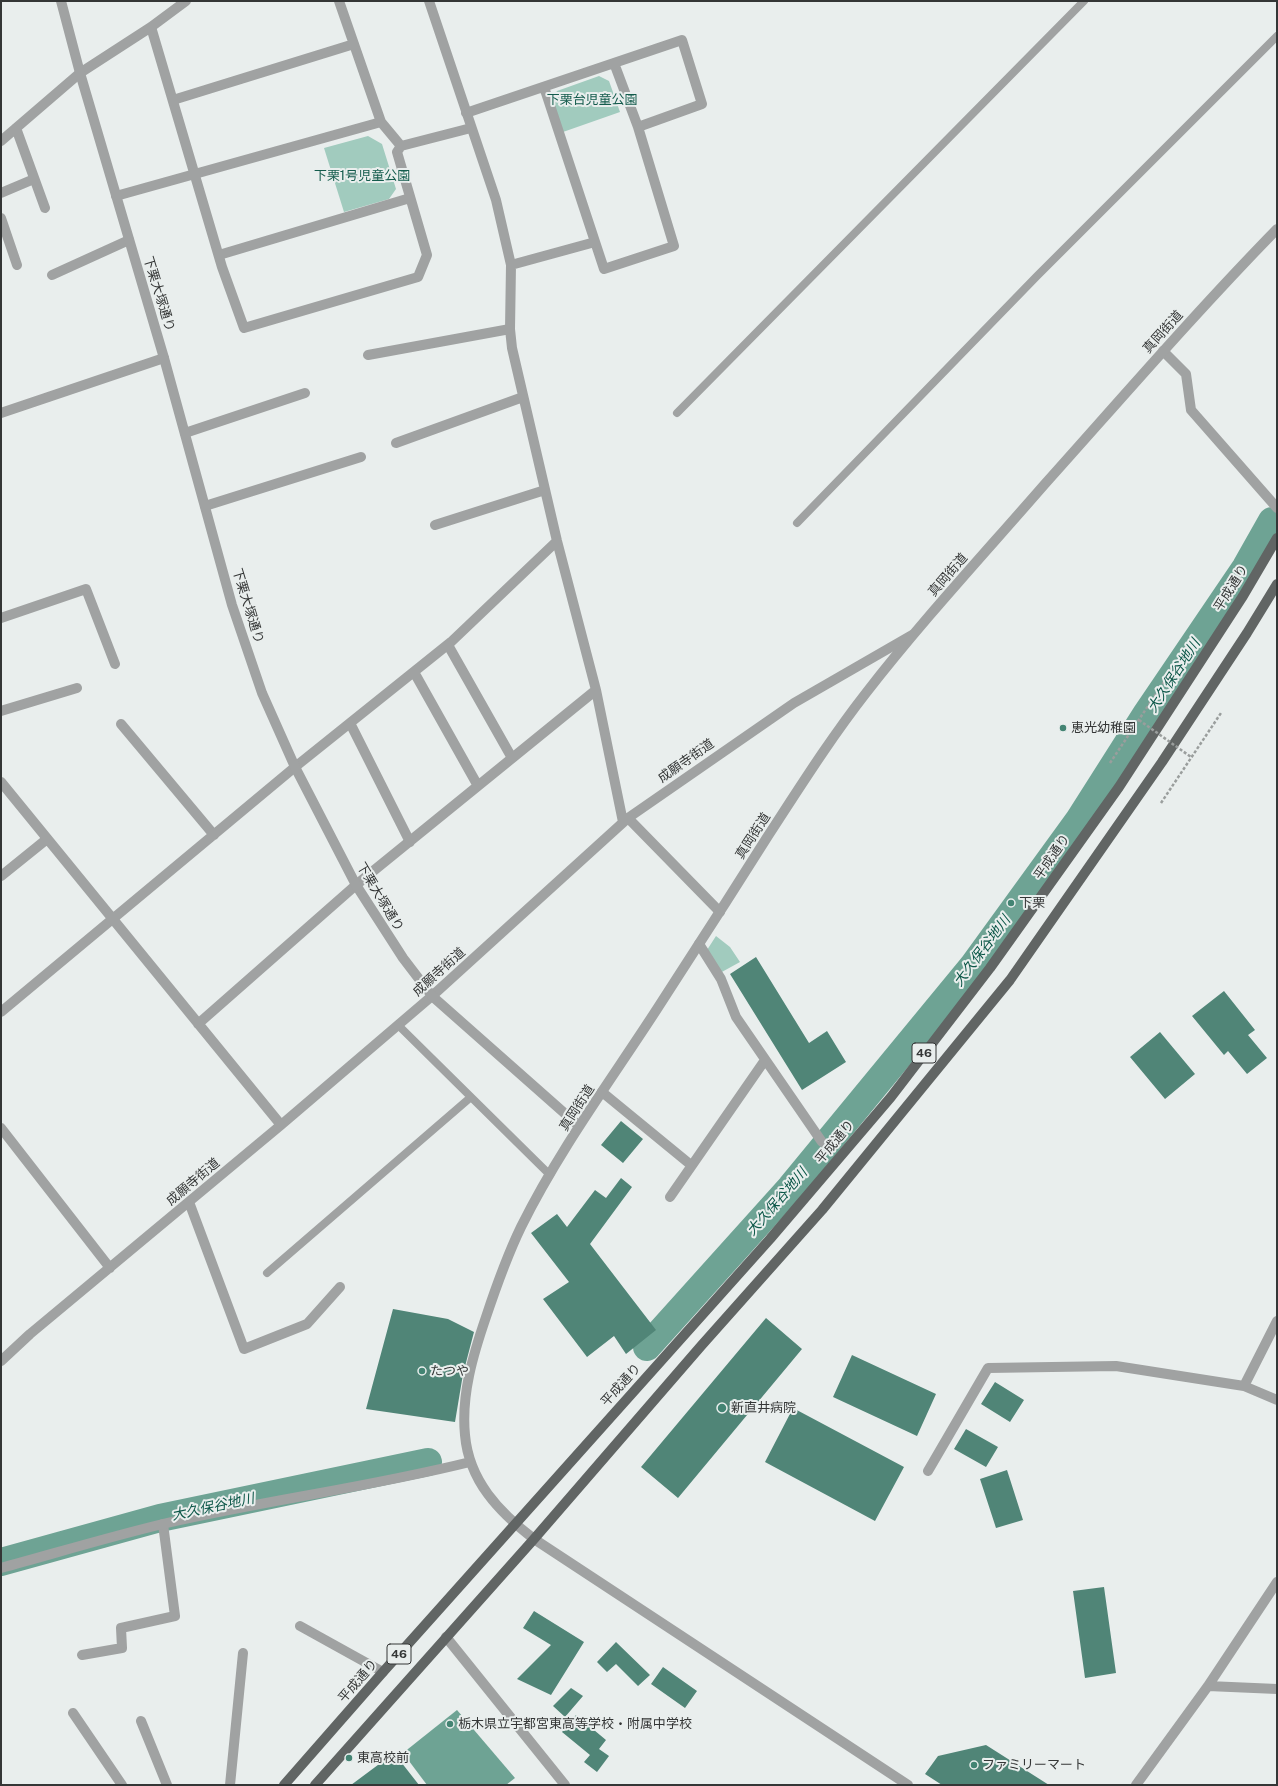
<!DOCTYPE html>
<meta charset="utf-8">
<style>
body{margin:0}
#map{position:relative;width:1278px;height:1786px;overflow:hidden;background:#e9eeed;font-family:"Public Sans",sans-serif}
canvas{display:block}
.frame{position:absolute;inset:0;border:2px solid #343636;pointer-events:none}
</style>
<div id="map">
<canvas width="1278" height="1786"></canvas>
<div class="frame"></div>
</div>
<script>
const ctx = document.querySelector('canvas').getContext('2d');
ctx.lineJoin = 'round';
function paint(path, color) {
  ctx.fillStyle = color;
  ctx.fill(path, 'evenodd');
}
function trace(path, color, width, dash) {
  ctx.strokeStyle = color;
  ctx.lineWidth = width;
  ctx.lineCap = dash ? 'butt' : 'round';
  ctx.setLineDash(dash || []);
  ctx.stroke(path);
}
function write(font, color, halo, rows, align = 'center') {
  ctx.font = font + ' "Public Sans","Noto Sans JP",sans-serif';
  ctx.lineWidth = 4;
  ctx.setLineDash([]);
  ctx.textBaseline = 'middle';
  ctx.strokeStyle = halo;
  ctx.fillStyle = color;
  for (const [text, x, y, turn = 0] of rows) {
    ctx.save();
    ctx.translate(x, y);
    ctx.rotate((+turn || 0) * Math.PI / 180);
    ctx.textAlign = isNaN(turn) ? turn : align;
    if (halo) ctx.strokeText(text, 0, 0);
    ctx.fillText(text, 0, 0);
    ctx.restore();
  }
}
const green = new Path2D(`
 M599 76 609 81 620 112 563 132 552 100 557 91Z
 M368 136 382 144 396 189 389 199 344 212 324 148Z
 M716 936 730 947 740 962 720 973 707 950Z`);
const water = new Path2D(`
 M457 1710 515 1778 506 1785H427L403 1753Z`);
const river = new Path2D(`
 M647 1347 791 1187 973 966 1079 820 1147 713 1246 567 1272 521
 M1 1562 160 1518 428 1462`);
const building = new Path2D(`
 M756 957 809 1043 827 1031 846 1062 802 1090 730 974Z
 M1224 991 1255 1030 1248 1035 1267 1058 1247 1074 1228 1051 1224 1055 1192 1016Z
 M1160 1032 1195 1074 1165 1099 1130 1057Z
 M621 1121 643 1139 623 1163 601 1145Z
 M621 1178 632 1187 590 1244 656 1330 626 1354 614 1336 587 1357 543 1299 569 1282 531 1233 557 1214 567 1227 595 1190 606 1198Z
 M393 1309 448 1319 474 1332 463 1374 455 1422 366 1409Z
 M766 1318 802 1349 678 1498 641 1467Z
 M852 1355 936 1394 917 1436 833 1397Z
 M995 1382 1024 1400 1010 1422 981 1404Z
 M793 1408 904 1467 875 1521 765 1462Z
 M966 1429 998 1447 986 1467 954 1449Z
 M1007 1470 1023 1520 996 1528 980 1479Z
 M1104 1587 1116 1673 1085 1678 1073 1591Z
 M534 1611 584 1642 551 1695 517 1679 551 1645 523 1628Z
 M616 1642 650 1675 638 1686 616 1664 607 1672 597 1662Z
 M663 1667 697 1691 685 1708 651 1684Z
 M571 1688 583 1696 565 1717 553 1706Z
 M576 1715 606 1740 599 1749 609 1756 597 1772 584 1762 590 1755 562 1732Z
 M986 1745 1049 1785H942L925 1774 938 1756Z
 M394 1753 419 1785H351Z`);
const path = new Path2D(`
 M1110 763 1168 676
 M1161 803 1221 713`);
const service = new Path2D(`
 M677 413 1084 1
 M797 523 1037 276 1277 36
 M398 1025 550 1175
 M267 1273 471 1097`);
const minor = new Path2D(`
 M339 1 381 122
 M429 1 496 200 511 265 510 329 512 348 557 541 596 690 623 822
 M151 27 222 267 244 328 418 277 427 255 397 152 401 146
 M614 63 638 127
 M173 100 354 44
 M466 113 682 40 702 104 638 127 674 246 604 269 544 87
 M16 128 45 208
 M1 141 80 73 151 27 186 1
 M1 193 34 179
 M116 196 381 122 401 146 471 128
 M1 218 17 265
 M219 255 410 198
 M511 265 595 242
 M52 275 129 240
 M1163 351 1186 374 1191 410 1277 508
 M368 355 510 329
 M1 413 164 358
 M185 433 305 393
 M396 443 523 397
 M205 506 361 457
 M435 525 545 490
 M1 618 86 589 115 664
 M448 645 512 758
 M414 672 478 786
 M1 711 77 688
 M350 723 410 842
 M121 724 214 835
 M1 782 281 1125
 M628 818 720 912
 M1 876 47 839
 M699 944 721 979 736 1017 822 1142
 M1 1012 295 767 451 642 557 541
 M198 1024 356 885 596 690
 M602 1092 691 1165
 M1 1128 110 1268
 M670 1197 765 1060
 M189 1202 244 1349 307 1324 340 1287
 M1277 1321 1244 1386 1277 1400
 M1 1361 30 1334 281 1125 432 996 628 818 794 703 912 635
 M928 1471 988 1368 1116 1366 1244 1386
 M300 1626 383 1672
 M446 1637 565 1785
 M82 1655 122 1648 121 1628 175 1616 163 1524
 M1208 1686 1277 1689
 M73 1713 122 1785
 M141 1721 167 1785
 M230 1785 243 1653
 M1136 1785 1208 1686 1277 1582`);
const tertiary = new Path2D(`
 M61 1 80 73 164 358 232 605 262 693 295 767 356 885 403 958 432 996 579 1126
 M1 1568C56 1553 112 1536 167 1523 268 1500 370 1487 470 1462
 M908 1785 534 1539C499 1512 469 1481 465 1435 461 1395 473 1355 486 1317 496 1287 507 1256 521 1227 559 1150 611 1080 657 1009 694 952 730 896 766 839 798 790 830 739 866 693 922 621 984 554 1044 485 1121 399 1196 312 1277 229`);
const primary = new Path2D(`
 M284 1785 383 1672 770 1239 891 1097 990 968 1119 787 1243 596 1277 538
 M315 1785 534 1539 701 1346 822 1210 1010 980 1162 762 1247 633 1277 584`);
const pathBridge = new Path2D(`
 M1139 720 1191 757`);
const markers = [
 [1063,728,4,"#438473"],
 [1011,903,4,"#438473"],
 [422,1371,4,"#438473"],
 [722,1408,5,"#438473"],
 [450,1724,4,"#438473"],
 [349,1758,4,"#438473"],
 [974,1765,4,"#438473"]
];
const shields = [
 [924,1053,24],
 [399,1654,24]
];
const shieldNames = [
 ["46",924,1053],
 ["46",399,1654]
];
const parkNames = [
 ["下栗台児童公園",592,100],
 ["下栗1号児童公園",362,176]
];
const streetNames = [
 ["下栗大塚通り",159,294,73],
 ["真岡街道",1163,332,-48],
 ["真岡街道",948,575,-49],
 ["平成通り",1231,588,-58],
 ["下栗大塚通り",248,606,73],
 ["成願寺街道",686,761,-35],
 ["真岡街道",753,836,-57],
 ["平成通り",1052,857,-55],
 ["下栗大塚通り",380,897,59],
 ["成願寺街道",439,972,-42],
 ["真岡街道",577,1108,-57],
 ["平成通り",835,1142,-50],
 ["成願寺街道",193,1182,-40],
 ["平成通り",621,1385,-48],
 ["平成通り",358,1681,-49]
];
const poiNames = [
 ["恵光幼稚園",1071,728],
 ["下栗",1019,903],
 ["たつや",430,1371],
 ["新直井病院",731,1408],
 ["栃木県立宇都宮東高等学校・附属中学校",458,1724],
 ["東高校前",357,1758],
 ["ファミリーマート",982,1765]
];
const waterNames = [
 ["大久保谷地川",1174,676,-57],
 ["大久保谷地川",982,951,-53],
 ["大久保谷地川",777,1202,-49],
 ["大久保谷地川",213,1507,-12]
];
paint(green, '#a1cbbe');
paint(water, '#6ea394');
trace(river, '#6ea394', 28);
paint(building, '#508577');
trace(path, '#9a9e9d', 2.5, [3, 2]);
trace(service, '#a0a2a2', 8);
trace(minor, '#a0a2a2', 10);
trace(tertiary, '#a0a2a2', 10);
trace(primary, '#616564', 10);
trace(pathBridge, '#9a9e9d', 2.5, [3, 2]);
for (const [x, y, r, color] of markers) {
  const dot = new Path2D();
  dot.arc(x, y, r, 0, 2 * Math.PI);
  ctx.fillStyle = color;
  ctx.fill(dot);
  trace(dot, '#e9eeed', 1.5);
}
for (const [x, y, w] of shields) {
  const box = new Path2D();
  box.roundRect(x - w / 2, y - 10, w, 20, 3);
  ctx.fillStyle = '#e9eeed';
  ctx.fill(box);
  trace(box, '#343636', 1);
}
write('bold 12px', '#343636', null, shieldNames);
write('13px', '#135b4c', '#e9eeed', parkNames);
write('13px', '#343636', '#e9eeed', streetNames);
write('13px', '#343636', '#e9eeed', poiNames, 'left');
write('italic 14px', '#0c5748', '#e9eeed', waterNames);
</script>
